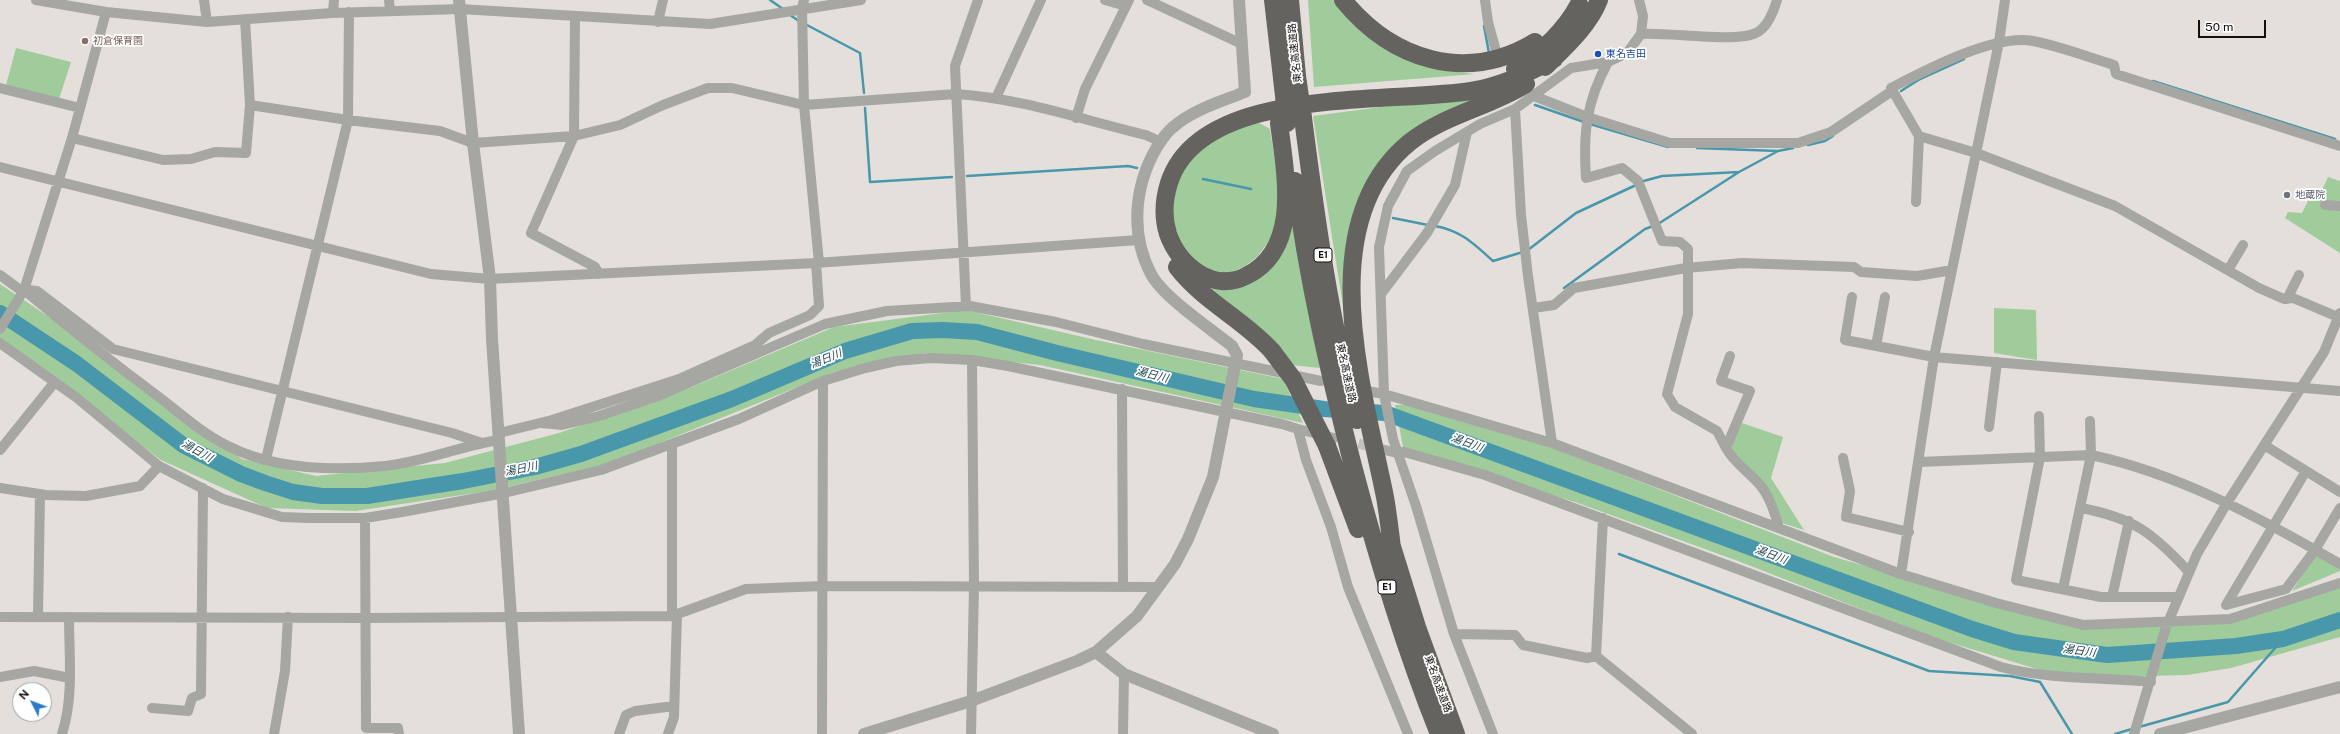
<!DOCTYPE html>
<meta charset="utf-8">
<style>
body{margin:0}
#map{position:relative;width:2340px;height:734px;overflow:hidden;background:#e4dfdb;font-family:"Public Sans",sans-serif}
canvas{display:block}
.north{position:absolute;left:12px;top:682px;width:40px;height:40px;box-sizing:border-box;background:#fff;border:1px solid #a09f9f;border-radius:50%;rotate:312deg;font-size:11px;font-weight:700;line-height:16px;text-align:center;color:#12100f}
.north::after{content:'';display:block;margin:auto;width:14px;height:18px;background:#2e79c9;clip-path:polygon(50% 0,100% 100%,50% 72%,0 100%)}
.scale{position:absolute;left:2198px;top:20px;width:68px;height:18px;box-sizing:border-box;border:2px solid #12100f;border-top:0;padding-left:5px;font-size:12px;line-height:14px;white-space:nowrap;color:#12100f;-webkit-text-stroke:3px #fff;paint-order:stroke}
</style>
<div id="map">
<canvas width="2340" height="734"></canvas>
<div class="north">N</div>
<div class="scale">50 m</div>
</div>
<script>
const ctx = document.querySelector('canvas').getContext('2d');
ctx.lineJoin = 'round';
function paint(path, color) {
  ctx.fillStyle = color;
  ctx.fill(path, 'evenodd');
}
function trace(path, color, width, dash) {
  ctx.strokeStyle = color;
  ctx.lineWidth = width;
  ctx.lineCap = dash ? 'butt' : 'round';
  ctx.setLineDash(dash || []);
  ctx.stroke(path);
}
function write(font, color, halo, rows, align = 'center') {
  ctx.font = font + ' "Public Sans","Noto Sans JP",sans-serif';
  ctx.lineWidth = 3.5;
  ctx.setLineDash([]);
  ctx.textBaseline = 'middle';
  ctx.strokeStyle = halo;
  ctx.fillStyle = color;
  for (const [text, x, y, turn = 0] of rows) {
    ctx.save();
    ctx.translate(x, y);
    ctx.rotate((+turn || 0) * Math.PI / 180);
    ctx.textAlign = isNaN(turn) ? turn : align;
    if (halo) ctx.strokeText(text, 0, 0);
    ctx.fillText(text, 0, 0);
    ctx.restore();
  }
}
const green = new Path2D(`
 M1308 0H1336L1449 71 1475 74 1314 87Z
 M16 48 71 62 59 99 6 85Z
 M1478 94V101L1417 132 1354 222 1343 306 1313 116Z
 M1254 120 1270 129 1279 189 1274 234 1258 256 1244 267 1223 275 1204 269 1180 246 1172 218 1173 197 1181 166 1198 148Z
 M2328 177 2340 181V253L2285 218 2288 212 2302 213 2308 201H2317Z
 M1294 216 1320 368 1291 365 1201 283 1237 285Z
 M0 284 86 342 242 459 316 476 445 463 559 433 692 387 834 327 966 310 1096 340 1283 379 1303 423 1040 365 926 353 832 373 608 464 489 491 355 511 267 508 161 460 0 339Z
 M1994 308 2036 310 2037 360 1994 353Z
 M1419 404 1553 448 1834 557 1985 600 2114 626 2240 616 2340 587V637L2231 668 2187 675 2066 678 1932 637 1738 561 1575 502 1404 452 1395 405Z
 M1742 423 1783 437 1771 478 1804 530 1782 523 1729 449Z
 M2316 554 2340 566V571L2292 591Z`);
const stream = new Path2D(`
 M770 0 783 9
 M790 15 799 21
 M805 24 860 53 864 93
 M1484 26 1489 53
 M2153 81 2335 139
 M1901 91 1920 79 1964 59
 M1535 105 1584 122
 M865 108 870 182 952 177
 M1590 124 1668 147
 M1808 145 1825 141 1833 136
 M1697 148 1778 151 1793 148
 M967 176 1128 166 1137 168
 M1203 179 1251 189
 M1640 182 1662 176 1739 172
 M1393 218 1428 225
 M1658 224 1739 172 1778 151
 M1435 226C1462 231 1474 244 1493 261L1523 252
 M1528 250 1576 213 1636 185
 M1564 288 1645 229 1653 226
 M1619 554 1929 671 2010 676 2040 682 2072 734
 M2139 727 2228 702 2283 639
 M2115 734 2132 729`);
const river = new Path2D(`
 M0 313 77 364 183 445 241 474 265 483 293 492 322 496H367L463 481 535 467 581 454 732 399 845 351 912 331 943 330 977 332 1057 353 1254 399 1324 409 1385 413 1972 629 2014 642 2107 655 2236 646 2283 639 2340 620`);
const minorTunnel = new Path2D(`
 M1344 440 1377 448`);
const minor = new Path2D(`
 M36 0 106 12 207 22 332 13 460 9 710 24 861 0
 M204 0 207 22
 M389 0 390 10
 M804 0 802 8 804 105 819 263
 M1105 0 1126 6
 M1147 0 1242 44
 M1485 0 1488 22 1496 51
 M333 13 334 0
 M575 16 574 136 531 233 595 267 599 274
 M245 19 250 105
 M658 22 663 0
 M1641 34C1668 32 1736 43 1756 33 1767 28 1774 11 1777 0
 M1608 62C1586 102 1583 134 1586 178L1622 168 1638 181 1662 241 1680 242 1688 249V314L1667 394 1675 407 1717 431 1726 448
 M0 88 80 108
 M1534 96 1587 117 1670 143H1798L1831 132 1892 91
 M996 98 1041 0
 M1515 109 1521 215 1528 276 1552 443
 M1076 118 1085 89 1129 0
 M72 138 163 160 191 159 215 152 246 153 250 105 348 120 440 131 473 143 574 136 620 125 663 105 708 88H732L804 105 956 94C1020 98 1083 120 1146 135L1161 142
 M0 167 431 274 490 279 816 263 1138 240
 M1916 202 1919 136
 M2325 205 2340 206
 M2228 270 2243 245
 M0 275 19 289 37 291 113 349 452 433 482 443
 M24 290C68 327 113 363 159 397 181 414 203 434 228 446 275 470 333 471 385 466 424 462 460 446 499 440
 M1381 294 1427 233 1455 185 1467 132
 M1852 297 1845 340 1934 357 2340 391
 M2287 299 2299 275
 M966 306 955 66 978 0
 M1533 308 1554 305 1574 288 1686 268 1742 263 1854 267 1861 272 1917 276 1952 270
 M2338 317 2293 298 2284 299 2259 288 2115 206 1976 153 1919 136 1891 88C1924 71 1995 33 2033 41 2060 46 2087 57 2114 65L2116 74 2340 146
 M0 329 24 290 72 138 106 12
 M0 343 77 398 159 466 223 499 282 517 308 518H365L402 512 504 493 601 470 739 419 823 381 865 368 896 361 930 358 972 360 1008 366 1282 424 1298 429 1306 460 1331 527 1348 587 1408 734
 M1876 346 1885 297
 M1730 356 1721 381 1750 391 1726 448C1734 463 1749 472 1760 485 1770 497 1775 514 1779 528
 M1122 389 1123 587
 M1367 391 1384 394 1379 247 1388 206 1407 171 1435 151 1480 124 1515 109 1571 68 1608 62 1627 53 1641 34 1643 16 1639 0
 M2039 416 2040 457 2016 580 2101 597H2179
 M542 423 562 425 599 416 658 396 825 324 887 311 970 306 1056 322 1143 344 1321 381
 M1989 427 1997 362
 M1298 429 1334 438
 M499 433 552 420 679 379 755 345 769 333 810 315 819 306 816 263
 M2264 445 2340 492
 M1381 449 1397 453 1404 452 1485 475 2001 667C2050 680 2100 677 2151 682
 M0 450 54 383
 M1843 458 1850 491 1846 517 1909 532
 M266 459 348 120 349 12
 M1919 462 2091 455C2180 474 2262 519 2340 564
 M2306 471 2226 605 2286 589 2315 550 2340 508
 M0 488 46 495 86 496 140 486 159 466
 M2081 508C2134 518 2153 533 2189 572
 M365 518 366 728H398L399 734
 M1901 574 1934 357 1999 42 2005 0
 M2063 589 2091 455 2090 421
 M2112 597 2129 521
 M672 616V445
 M0 617 365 618 672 616 746 589 823 586 1159 587
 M38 617 40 494
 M1454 634 1515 635 1523 645 1587 658 1596 656
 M1596 656 1603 518
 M1596 656 1692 734
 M0 677 34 671 70 678
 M152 708 188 711 192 698 201 694 203 488
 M62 734C74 697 69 655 69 617
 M274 734 285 671 288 617
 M619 734 626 715 635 711 674 706
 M668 734 674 717 677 614
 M822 734 823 381
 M971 734 974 586 972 360
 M1123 734 1124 674
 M1493 734 1454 634 1416 506 1393 439 1384 394 1552 443 1901 574 1996 603 2083 625 2230 619 2340 583
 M2134 734 2166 627 2197 554 2227 503 2324 352 2340 313`);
const tertiary = new Path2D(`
 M459 0 473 143 490 279 492 339 519 734
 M1096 652 1124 674 1273 734
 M864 734 971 701 1077 661 1096 652 1137 616 1175 564 1188 539 1213 477 1237 355 1232 346C1211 329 1163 297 1151 274 1130 234 1134 186 1157 147 1161 141 1166 133 1172 128 1192 110 1220 102 1245 92L1239 0
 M2160 734 2340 687`);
const motorway = new Path2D(`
 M1273 0 1282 78
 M1290 0 1297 76
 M1343 0C1392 60 1466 84 1535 42
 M1545 67C1564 48 1589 26 1599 0
 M1515 69C1542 52 1564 32 1579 4
 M1303 118C1316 219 1330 322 1357 420
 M1279 123C1285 172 1302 249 1246 276 1212 293 1179 265 1168 234 1163 218 1164 199 1169 183 1200 85 1389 104 1471 91 1501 86 1527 74 1554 59
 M1295 181C1307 277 1329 372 1353 466 1377 557 1404 647 1439 734
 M1177 267C1203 301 1244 320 1272 351
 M1327 446 1358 529
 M1389 537 1417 627 1456 734
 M1392 548C1390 531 1388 514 1385 497 1364 392 1310 223 1410 142 1444 115 1489 107 1526 84`);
const motorwayBridge = new Path2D(`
 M1297 76 1303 118
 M1282 78 1287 123
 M1272 351 1293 379 1327 446`);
const markers = [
 [85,41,4,"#8d6e63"],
 [1598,54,4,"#1a4fb4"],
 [2287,195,4,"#6b7280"]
];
const shields = [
 [1323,255,18],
 [1387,587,18]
];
const shieldNames = [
 ["E1",1323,255],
 ["E1",1387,587]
];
const educationNames = [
 ["初倉保育園",93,41]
];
const streetNames = [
 ["東名高速道路",1295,53,-96],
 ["東名高速道路",1346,373,78],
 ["東名高速道路",1438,684,70]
];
const transitNames = [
 ["東名吉田",1606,54]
];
const worshipNames = [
 ["地蔵院",2295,195]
];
const waterNames = [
 ["湯日川",826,359,-22],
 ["湯日川",1152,375,14],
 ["湯日川",1467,443,20],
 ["湯日川",197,451,29],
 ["湯日川",521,469,-11],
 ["湯日川",1771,555,20],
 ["湯日川",2079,651,8]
];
paint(green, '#a0cb9b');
trace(stream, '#4897ab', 2.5);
trace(river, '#4897ab', 16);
trace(minorTunnel, '#c4c0bc', 10, [10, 5]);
trace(minor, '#a6a6a3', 10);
trace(tertiary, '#a6a6a3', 12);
trace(motorway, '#65635f', 18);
trace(motorwayBridge, '#65635f', 18);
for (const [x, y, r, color] of markers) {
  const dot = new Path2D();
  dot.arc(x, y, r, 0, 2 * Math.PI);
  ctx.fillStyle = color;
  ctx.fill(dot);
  trace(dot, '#fff', 1.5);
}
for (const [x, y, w] of shields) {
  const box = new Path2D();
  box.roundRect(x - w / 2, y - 7, w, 14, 3);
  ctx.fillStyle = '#fff';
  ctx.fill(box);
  trace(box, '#12100f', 1);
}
write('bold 9px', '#12100f', null, shieldNames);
write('10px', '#785e54', '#fff', educationNames, 'left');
write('10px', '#12100f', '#fff', streetNames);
write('10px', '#164399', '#fff', transitNames, 'left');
write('10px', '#5b616d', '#fff', worshipNames, 'left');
write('italic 11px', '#183e47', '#fff', waterNames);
</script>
